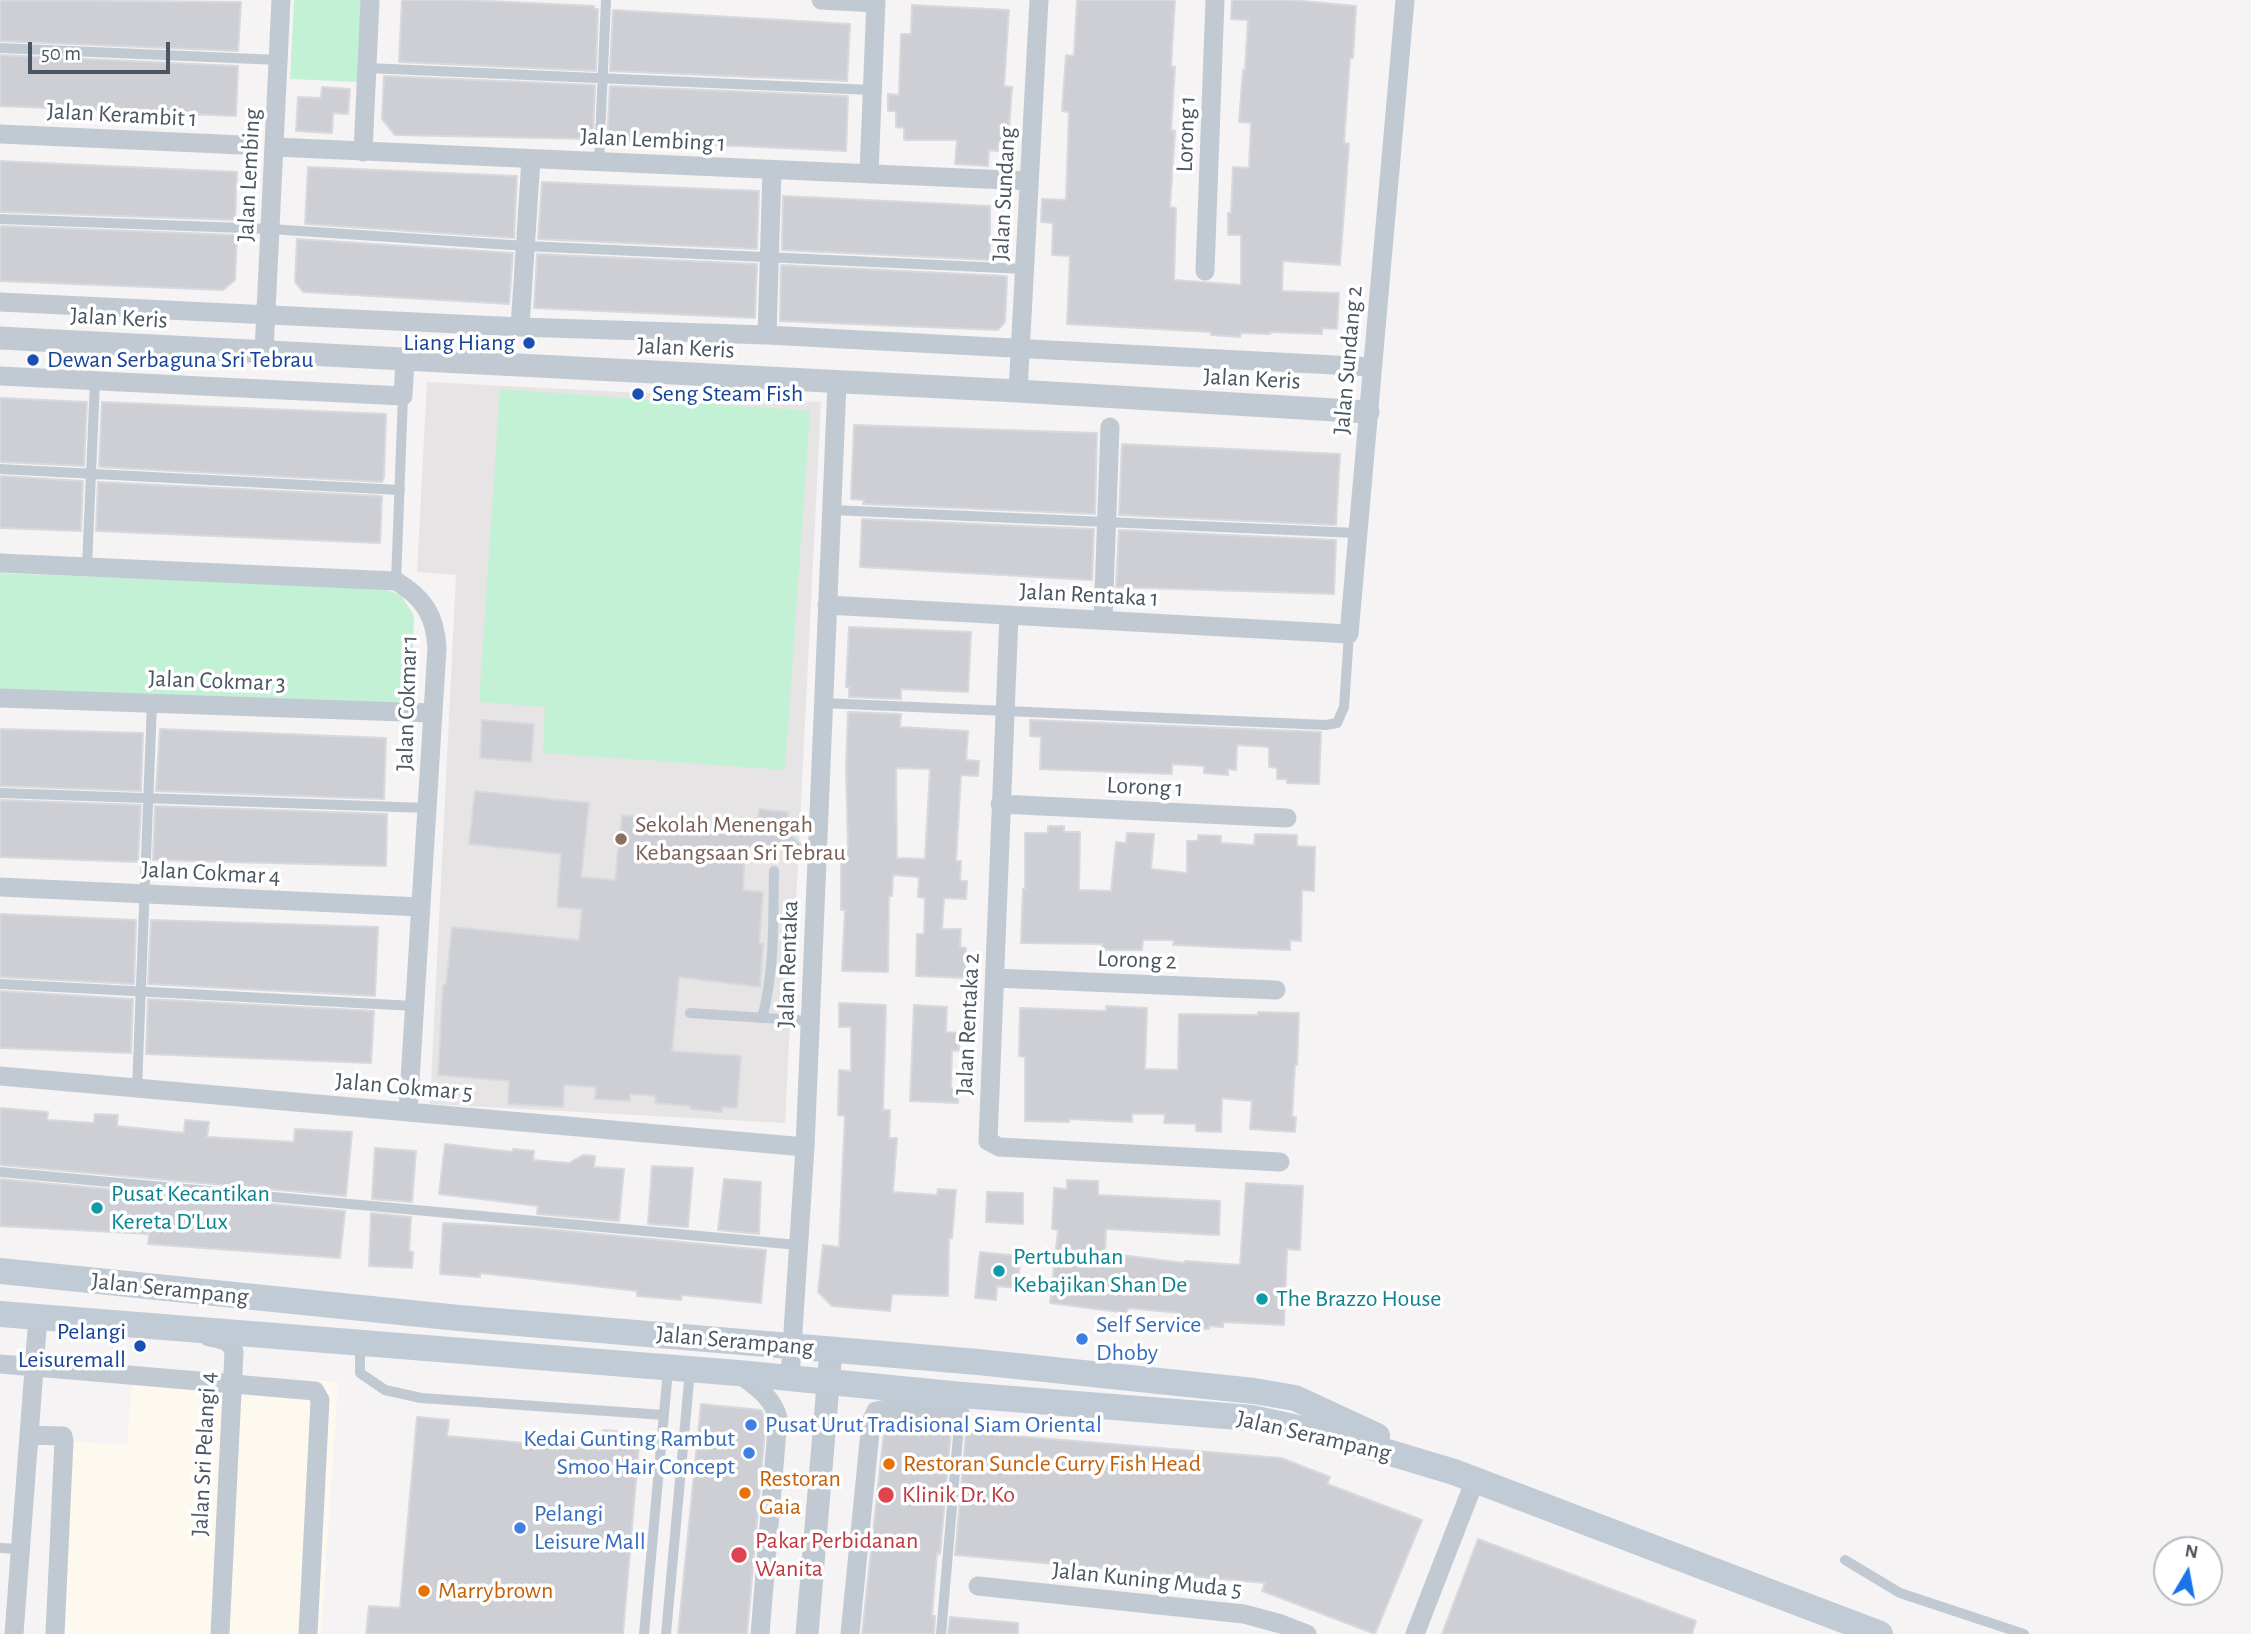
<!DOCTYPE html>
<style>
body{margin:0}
#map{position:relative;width:2251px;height:1634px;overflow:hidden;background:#f5f3f3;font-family:"Alegreya Sans",sans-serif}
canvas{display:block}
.north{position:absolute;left:2153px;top:1536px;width:70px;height:70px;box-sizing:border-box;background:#fff;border:2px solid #b7bbc0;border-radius:50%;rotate:10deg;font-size:19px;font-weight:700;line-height:28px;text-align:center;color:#4a5661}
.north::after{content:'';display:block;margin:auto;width:24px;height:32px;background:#1a73e8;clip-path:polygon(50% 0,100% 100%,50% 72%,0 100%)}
.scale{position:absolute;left:28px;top:42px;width:142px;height:32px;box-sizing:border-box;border:4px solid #4a5661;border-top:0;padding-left:9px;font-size:21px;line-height:24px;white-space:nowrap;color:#4a5661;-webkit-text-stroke:5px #fff;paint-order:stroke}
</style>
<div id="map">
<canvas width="2251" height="1634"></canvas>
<div class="north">N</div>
<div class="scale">50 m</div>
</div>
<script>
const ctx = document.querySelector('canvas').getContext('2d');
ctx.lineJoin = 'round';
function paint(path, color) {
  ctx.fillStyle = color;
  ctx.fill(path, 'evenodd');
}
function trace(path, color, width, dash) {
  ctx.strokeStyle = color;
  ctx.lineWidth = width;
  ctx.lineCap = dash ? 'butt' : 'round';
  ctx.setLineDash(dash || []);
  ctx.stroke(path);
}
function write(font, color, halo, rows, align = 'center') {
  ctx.font = font + ' "Alegreya Sans",sans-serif';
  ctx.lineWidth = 7;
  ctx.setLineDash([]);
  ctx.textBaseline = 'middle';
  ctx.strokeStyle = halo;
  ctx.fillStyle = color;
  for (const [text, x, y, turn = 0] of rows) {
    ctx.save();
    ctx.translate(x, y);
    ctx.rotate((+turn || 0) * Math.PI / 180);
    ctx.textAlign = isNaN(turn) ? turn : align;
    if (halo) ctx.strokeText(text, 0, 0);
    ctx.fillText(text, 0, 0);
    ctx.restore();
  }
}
const commercial = new Path2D(`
 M133 1368 338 1382 321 1634H49L63 1441 127 1445Z`);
const education = new Path2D(`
 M427 382 821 402 785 1123 430 1104 456 575 417 572Z`);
const green = new Path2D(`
 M294 0H362L358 82 290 79Z
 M500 389 810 411 785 770 543 753 545 707 479 702Z
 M0 573 381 588 401 595 414 616 410 716 0 704Z`);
const building = new Path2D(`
 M0 0 241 2 238 51 0 41Z
 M402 0H464L594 6V9H598L596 71 399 62Z
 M1077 0H1175L1171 66 1175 67 1171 130 1175 131 1170 207 1176 208 1174 280 1241 285V235H1228V213H1231L1233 167 1249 168 1251 123 1239 122 1243 70H1245L1248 20 1231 19 1232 0H1291L1356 6 1353 58H1350L1344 143 1349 144 1340 265 1283 261 1282 291 1339 293 1337 329 1322 328V334L1270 332V334L1241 333 1240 337 1211 335V332L1067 324 1070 256 1052 255 1053 223 1041 222 1042 199 1066 200 1069 112 1062 111 1066 55 1074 56Z
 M912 5 1009 10 1004 86 1012 87 1008 144 998 143V151L989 150 988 166 955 164 957 140H904V128L896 127V111H888V94L899 95 901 34H911Z
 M613 10 850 24 847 81 610 71Z
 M0 55 238 66 236 116 0 106Z
 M384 76 595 85 593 139 395 135 382 119Z
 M610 86 848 96 846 151 607 140Z
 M322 87 350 89 348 114 333 113 332 133 296 131 298 97 321 98Z
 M0 161 237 172 235 220 0 212Z
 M308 167 517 176 514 238 305 224Z
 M542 182 759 191 757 249 538 239Z
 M783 196 990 206V260L782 250Z
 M0 226 237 235 235 280 223 290 0 281Z
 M297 239 513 253 509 304 303 292 295 282Z
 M537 254 757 264 755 318 534 308Z
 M781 265 1005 276 1007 277 1005 322 998 330 780 321Z
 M0 398 87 402 84 466 0 462Z
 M102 402 386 414 384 477 382 482 99 467Z
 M854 425 1097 433 1095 514 863 504 864 500 851 499Z
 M1122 444 1340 454 1336 525 1119 515Z
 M0 476 83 481 81 531 0 528Z
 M98 482 382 496 380 543 96 531Z
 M862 519 1094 529 1092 580 860 567Z
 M1119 530 1336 540 1334 594 1116 587Z
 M849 627 971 632 968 692 901 689V699L849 697V687H846Z
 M848 712 901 714 900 727 968 731 966 760 979 761 978 776 961 775 956 861H961L960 881H967L966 899 944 898 942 929H961L960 947 966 948 965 978 916 976 917 934H924L925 898 918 897 919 877 893 875 892 896H889L888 972 842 971 845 910H841V857H845V849H848L846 766ZM896 768 930 769 925 859 897 858Z
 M482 720 534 724 531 762 480 758Z
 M1030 720 1321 732 1319 784 1287 783V779H1277V768L1269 767V747L1237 745 1236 770 1228 769V775L1204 773V766L1172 764V774L1040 769 1041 737 1030 736Z
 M0 729 143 733 141 791 0 786Z
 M160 729 386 738 384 799 156 791Z
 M475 791 589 803 581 877 615 880 622 815 757 828 759 809 788 812 787 831 805 848 778 843V851L745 846 743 890 763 892 759 944H763L760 987 679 977 672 1051 741 1056 737 1108 722 1107V1112L690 1109V1106L655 1103 656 1096 630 1094V1101L595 1099 596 1087 564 1085 563 1107 508 1104 509 1081 438 1075 443 985H446L452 927 579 940 582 909 557 907 561 854 469 844Z
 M0 800 141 805 138 860 136 862 0 857Z
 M155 806 387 814 386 866 153 860Z
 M1048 826H1064V832H1080L1079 890 1111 891 1116 842 1126 843 1127 833 1154 834 1151 869 1187 873V841H1198V835L1221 836V843L1254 845 1255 834 1297 835V846L1315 847 1314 891 1302 890 1301 941 1290 940V950L1173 945 1174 940H1143L1142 950H1102V944L1021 943 1023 889H1025V833H1048Z
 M0 914 136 920 134 984 0 977Z
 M151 920 378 927 375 996 148 984Z
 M0 991 133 999 131 1053 0 1048Z
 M148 999 374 1011 371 1063 146 1054Z
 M839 1003 886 1005 883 1110H890L889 1138H897L893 1192 937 1195 938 1189 956 1190 952 1238H949L948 1296 892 1294 890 1311 832 1306 818 1292 823 1245 839 1247 845 1116 838 1115 839 1070 851 1071V1027H839Z
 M914 1005 947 1007 946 1032 960 1033 959 1051 952 1050 951 1088H959L958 1103 910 1101Z
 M1106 1006 1147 1008 1145 1069 1178 1070 1179 1014 1258 1015V1012L1299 1013 1297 1065H1295L1292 1117H1296L1295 1132 1250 1129 1252 1101 1222 1098 1221 1132 1196 1131V1124L1164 1123 1165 1114H1132V1122L1069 1119V1122L1025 1121V1057L1019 1056 1020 1008 1106 1011Z
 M0 1108 48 1112 47 1120 94 1123 95 1114 118 1115 117 1126 184 1133 185 1120 209 1122 207 1137 294 1142 295 1129 352 1132 346 1196 0 1165Z
 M445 1144 513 1152V1149L534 1151 533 1160 569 1163 583 1155 595 1156 594 1167 624 1169 619 1221 537 1214 538 1206 439 1194Z
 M375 1148 416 1151 412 1202 372 1199Z
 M652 1166 693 1168 688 1227 648 1224Z
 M0 1179 345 1211 340 1258 148 1244 149 1234 0 1226Z
 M724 1179 761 1182 759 1234 718 1230Z
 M1067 1180 1098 1181V1195L1220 1201 1219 1235 1106 1229 1105 1253 1184 1263 1185 1261 1240 1265 1246 1183 1303 1186 1300 1250 1287 1249 1284 1325 1223 1322V1327L1209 1326V1329L1191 1328 1192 1322 1180 1321V1313L1128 1308 1127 1313 1050 1303 1058 1230 1052 1229 1054 1188 1067 1189Z
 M987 1192 1023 1193V1224L986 1222Z
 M371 1213 411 1217 409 1251 413 1252 412 1268 369 1266Z
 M443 1223 536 1228 766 1250 761 1303 682 1295 681 1300 637 1296V1291L480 1273V1277L440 1274Z
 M980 1252 1021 1256 1017 1288 997 1286 996 1300 975 1298Z
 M701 1404 761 1410 766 1420 747 1634H678Z
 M417 1417 449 1420 447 1436 601 1450 603 1430 640 1433 623 1634H366L369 1606 400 1608Z
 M885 1422 949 1428 951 1431 940 1554 937 1553 932 1616H935L934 1634H862Z
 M966 1432 1281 1458 1330 1477 1327 1484 1422 1520 1375 1634 1262 1591 1265 1583 955 1555Z
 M1478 1539 1696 1621 1692 1634H1442Z
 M950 1617 1018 1623V1634H948Z`);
const service = new Path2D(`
 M0 48 279 60
 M367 68 872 90
 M599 162 606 0
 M0 219 270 229 526 246 1025 269
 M0 469 400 490
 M832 510 1357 533
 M87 566 95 381
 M396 581 403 396
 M823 703 1326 725 1337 723 1344 707 1349 634
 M0 793 427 808
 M0 984 414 1006
 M690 1013 810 1021
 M762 1018C775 971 773 919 774 871
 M137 1088 152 703
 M0 1172 798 1245
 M360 1345V1373L385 1390 421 1398 664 1415
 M0 1548 20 1549
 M1845 1560 1900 1593 2024 1634
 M644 1634 668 1370
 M666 1634 690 1370
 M941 1634 960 1413`);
const minor = new Path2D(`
 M821 0 876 3
 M0 134 242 145
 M275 147 1029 181
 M363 152 370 0
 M869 174 876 0
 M1205 271 1215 0
 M0 302 520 327 767 335 1372 367
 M520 327 531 159
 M767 335 772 170
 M264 352 281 0
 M0 376 403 396 405 359
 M1018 391 1039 0
 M0 563 396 581C424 598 435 615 437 648L408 1112
 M827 605 1349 634 1405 0
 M1009 615 988 1141 999 1147 1280 1162
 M1103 620 1110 427
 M0 698 432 713
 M1000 804 1287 818
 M0 887 420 907
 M996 978 1276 990
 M0 1076 805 1147
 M209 1337C220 1339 231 1340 234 1352L220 1634
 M0 1364 315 1391 320 1400 308 1634
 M738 1373C755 1386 772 1396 778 1418L760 1634
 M790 1378 805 1147 837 383
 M29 1435 63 1436 64 1441 55 1634
 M978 1586 1244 1614 1281 1624 1307 1634
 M14 1634 38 1316
 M850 1634 871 1422 876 1411 886 1409 960 1413
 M1415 1634 1475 1480`);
const tertiary = new Path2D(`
 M0 338 1018 391 1368 412
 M807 1634 831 1350`);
const secondary = new Path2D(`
 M0 1271 459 1318 978 1362 1254 1391 1295 1398 1377 1436
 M0 1314 738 1373 962 1395 1252 1418 1334 1436 1454 1472 1880 1634`);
const markers = [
 [529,343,7,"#1a4fb4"],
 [33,360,7,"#1a4fb4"],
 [638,394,7,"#1a4fb4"],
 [621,839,7,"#8d6e63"],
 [97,1208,7,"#0f9aa8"],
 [999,1271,7,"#0f9aa8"],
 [1262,1299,7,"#0f9aa8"],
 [1082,1339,7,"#3f7fe0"],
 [140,1346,7,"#1a4fb4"],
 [751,1425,7,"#3f7fe0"],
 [749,1453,7,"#3f7fe0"],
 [889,1464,7,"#e8710a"],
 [745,1493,7,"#e8710a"],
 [886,1495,9,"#e0444e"],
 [520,1528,7,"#3f7fe0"],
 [739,1555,9,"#e0444e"],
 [424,1591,7,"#e8710a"]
];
const streetNames = [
 ["Jalan Kerambit 1",122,115,3],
 ["Lorong 1",1186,134,-88],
 ["Jalan Lembing 1",653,140,3],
 ["Jalan Lembing",249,175,-87],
 ["Jalan Sundang",1004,194,-87],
 ["Jalan Keris",119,318,3],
 ["Jalan Keris",686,348,3],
 ["Jalan Sundang 2",1348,360,-85],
 ["Jalan Keris",1252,379,3],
 ["Jalan Rentaka 1",1089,595,3],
 ["Jalan Cokmar 3",217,681,2],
 ["Jalan Cokmar 1",407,703,-88],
 ["Lorong 1",1145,787,3],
 ["Jalan Cokmar 4",211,873,3],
 ["Lorong 2",1137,960,2],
 ["Jalan Rentaka",788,964,-88],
 ["Jalan Rentaka 2",968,1024,-87],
 ["Jalan Cokmar 5",404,1087,5],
 ["Jalan Serampang",170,1289,6],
 ["Jalan Serampang",735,1341,5],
 ["Jalan Serampang",1314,1436,13],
 ["Jalan Sri Pelangi 4",204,1454,-87],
 ["Jalan Kuning Muda 5",1147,1580,6]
];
const transitNames = [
 ["Liang Hiang",515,343],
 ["Dewan Serbaguna Sri Tebrau",47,360,"left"],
 ["Seng Steam Fish",652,394,"left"],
 ["Pelangi",126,1332],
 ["Leisuremall",126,1360]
];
const educationNames = [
 ["Sekolah Menengah",635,825],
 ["Kebangsaan Sri Tebrau",635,853]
];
const cultureNames = [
 ["Pusat Kecantikan",111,1194],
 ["Kereta D'Lux",111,1222],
 ["Pertubuhan",1013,1257],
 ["Kebajikan Shan De",1013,1285],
 ["The Brazzo House",1276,1299]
];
const shopNames = [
 ["Self Service",1096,1325],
 ["Dhoby",1096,1353],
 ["Pusat Urut Tradisional Siam Oriental",765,1425],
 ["Kedai Gunting Rambut",735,1439,"right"],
 ["Smoo Hair Concept",735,1467,"right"],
 ["Pelangi",534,1514],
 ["Leisure Mall",534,1542]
];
const foodNames = [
 ["Restoran Suncle Curry Fish Head",903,1464],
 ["Restoran",759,1479],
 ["Gaia",759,1507],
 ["Marrybrown",438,1591]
];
const healthNames = [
 ["Klinik Dr. Ko",902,1495],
 ["Pakar Perbidanan",755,1541],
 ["Wanita",755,1569]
];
paint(commercial, '#fdf9ef');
paint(education, '#e6e4e5');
paint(green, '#c3f1d5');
paint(building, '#cdcfd5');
trace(building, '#d7d9de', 2);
trace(service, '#c1cad2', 10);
trace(minor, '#c1cad2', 19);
trace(tertiary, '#c1cad2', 23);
trace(secondary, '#c1cbd6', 26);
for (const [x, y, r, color] of markers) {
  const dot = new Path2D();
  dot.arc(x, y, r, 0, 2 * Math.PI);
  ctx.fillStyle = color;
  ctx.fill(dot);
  trace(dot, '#fff', 2.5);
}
write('24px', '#4a5661', '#fff', streetNames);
write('24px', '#164399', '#fff', transitNames, 'right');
write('24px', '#785e54', '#fff', educationNames, 'left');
write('24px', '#0d838f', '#fff', cultureNames, 'left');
write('24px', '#366cbe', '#fff', shopNames, 'left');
write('24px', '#c56008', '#fff', foodNames, 'left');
write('24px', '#be3a42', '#fff', healthNames, 'left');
</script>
